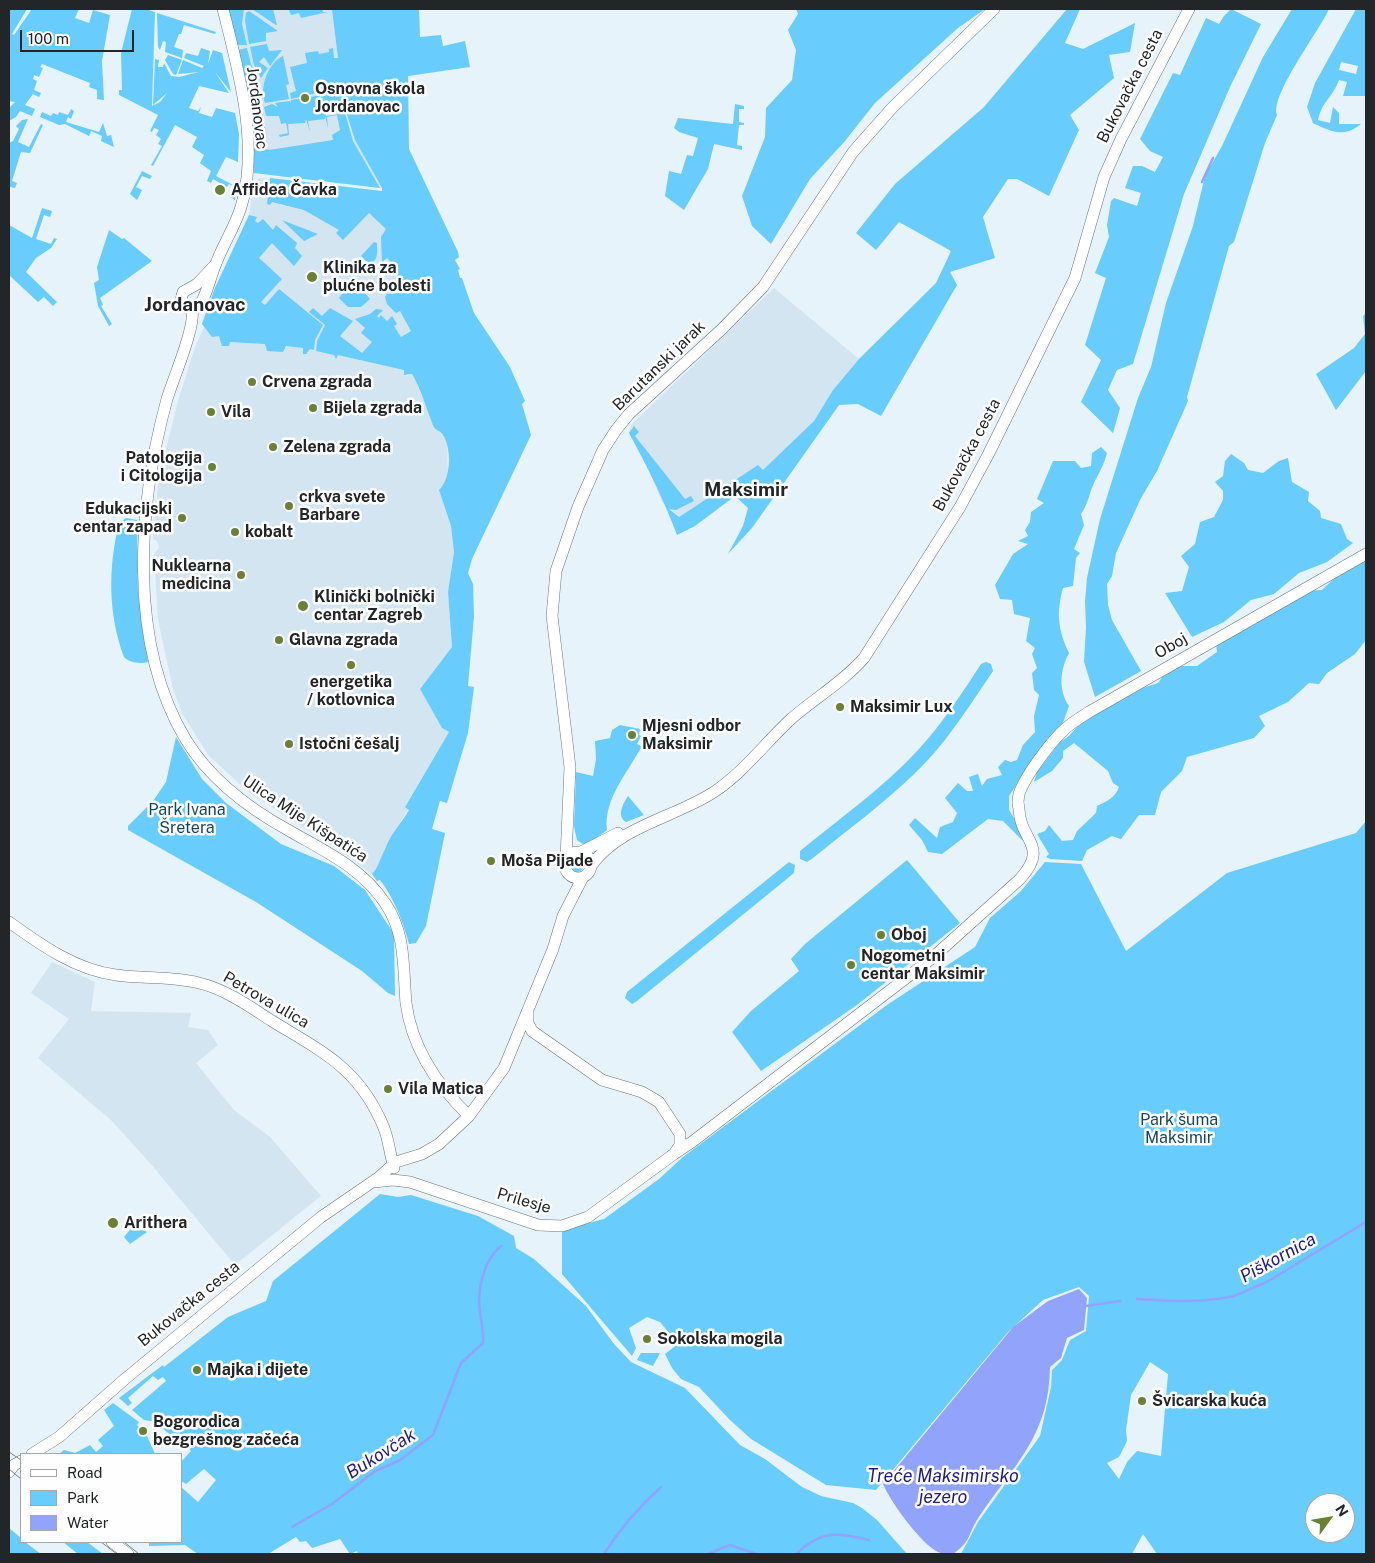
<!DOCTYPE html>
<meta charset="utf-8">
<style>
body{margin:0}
#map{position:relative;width:1375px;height:1563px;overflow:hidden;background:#e6f3fa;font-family:"Public Sans",sans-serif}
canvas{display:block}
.frame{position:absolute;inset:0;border:10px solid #222629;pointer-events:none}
.legend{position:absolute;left:20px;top:1453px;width:162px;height:90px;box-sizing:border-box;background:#fefefe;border:1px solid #a6a8a9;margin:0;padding:6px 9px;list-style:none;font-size:15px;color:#222629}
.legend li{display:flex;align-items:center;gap:10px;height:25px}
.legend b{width:25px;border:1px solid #a6a8a9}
.north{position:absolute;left:1305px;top:1493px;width:50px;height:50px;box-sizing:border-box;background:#fefefe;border:1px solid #a6a8a9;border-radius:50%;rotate:58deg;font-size:14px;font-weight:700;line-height:20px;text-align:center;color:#222629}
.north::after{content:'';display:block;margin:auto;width:18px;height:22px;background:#688134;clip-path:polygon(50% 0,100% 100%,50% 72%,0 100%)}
.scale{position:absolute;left:20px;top:30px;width:114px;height:22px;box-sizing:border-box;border:2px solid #222629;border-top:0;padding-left:6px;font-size:15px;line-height:18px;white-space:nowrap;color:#222629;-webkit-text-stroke:4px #fefefe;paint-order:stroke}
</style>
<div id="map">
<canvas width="1375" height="1563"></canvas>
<div class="frame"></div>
<ul class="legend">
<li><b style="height:6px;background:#fff"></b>Road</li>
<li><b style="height:14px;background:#68ccfd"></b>Park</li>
<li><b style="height:14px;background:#92a3fb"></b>Water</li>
</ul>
<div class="north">N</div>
<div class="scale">100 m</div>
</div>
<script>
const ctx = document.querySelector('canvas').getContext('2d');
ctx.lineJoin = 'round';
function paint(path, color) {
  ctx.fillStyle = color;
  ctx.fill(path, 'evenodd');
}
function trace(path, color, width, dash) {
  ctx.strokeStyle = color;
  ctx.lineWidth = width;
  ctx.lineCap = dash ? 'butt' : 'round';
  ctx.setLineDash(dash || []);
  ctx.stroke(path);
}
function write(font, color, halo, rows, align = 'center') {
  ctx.font = font + ' "Public Sans",sans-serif';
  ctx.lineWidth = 5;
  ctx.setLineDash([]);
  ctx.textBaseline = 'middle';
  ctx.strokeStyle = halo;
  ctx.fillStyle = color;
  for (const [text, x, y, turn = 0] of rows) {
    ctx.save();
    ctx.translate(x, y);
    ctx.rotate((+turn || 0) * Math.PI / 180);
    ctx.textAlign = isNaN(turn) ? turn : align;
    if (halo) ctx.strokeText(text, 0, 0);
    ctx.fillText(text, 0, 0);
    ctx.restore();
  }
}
const built = new Path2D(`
 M228 9H381L364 155 382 188 254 173V141L249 99Z
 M260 178 376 192 415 330 405 367 406 376 412 374 415 379 435 429 444 436 447 443 448 477 445 484 439 490 451 526 454 552 448 592 452 647 420 689 442 728 449 732 405 806 408 809 384 850V856L372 874 345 854 251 794 208 755 182 713 173 689 158 620 154 554 159 548 157 541 153 539 158 485 164 457 178 401 195 347 204 327 202 323 249 215 254 183Z
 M774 288 859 359 833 390 814 421 763 471 757 466 679 517 662 502 648 468 629 433 632 424Z
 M52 962 95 982 91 1011 191 1013 188 1027 208 1030 218 1045 196 1063 234 1110 270 1137 321 1196 235 1265 150 1163 112 1121 38 1058 69 1019 31 993Z`);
const green = new Path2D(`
 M9 9H27L12 34 14 35 32 9H79L75 18 89 23 93 10 110 15 102 61 104 100 97 99V90L89 87 90 83 42 64 40 67 43 68 39 77 34 75 33 79 37 81 34 90 41 93 39 97 33 94 25 105 35 109 32 116 20 111 16 117 9 121V108L15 102 9 101Z
 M132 9H145L155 12 152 106 160 102 167 93 153 105 155 59 159 60 158 67H163L164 63 171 76 179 77 199 72 178 74 183 60 202 68 204 66 184 58 186 53 198 56 201 48 210 51 208 64 213 50 222 53 231 92 215 72 229 93 199 86 189 108 198 111 201 107 199 113 212 117 216 108 235 113 239 134 238 162 226 157 216 176 237 187 235 200 230 197 235 187 229 184 227 187 213 179 211 183 207 181 211 171 200 163 204 155 192 147 197 137 175 125 153 166 151 165 162 146 158 144 161 139 156 135 159 130 154 128 152 132 150 131 158 115 119 95V90H122L121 53Z
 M228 9H244L242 24 247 45H237Z
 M252 9H273L277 25H276Z
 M296 9H322L323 12H328L301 18 299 13 291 15 289 10Z
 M332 9H419L420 37 441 35 443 46 465 41 470 67 408 76 409 149 458 252 459 257 455 260 460 269 458 270 460 278H462L474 313 510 367 525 401 522 404 531 435 472 559 468 573 473 584 474 616 468 686 474 687 468 733 447 803 440 801 432 829 445 833 426 926 416 943 409 944C404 924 393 896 380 880L377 881 372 874C378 868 381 857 385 849 391 833 401 824 409 810L405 807 449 732 442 728 420 689 452 647 448 592 454 552 451 526 439 490C451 479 452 449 443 435 440 430 435 431 433 425 426 408 421 389 412 374L404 375V370L338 355 336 359 334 355 316 351 317 341 325 325 309 312 313 308 322 316 330 308 353 321 340 336 362 353 372 342 361 333 365 328 355 319 370 314 376 309 383 310 377 316 379 318 381 315 387 321 392 316 397 324 394 326 401 337 411 331 400 311 396 313 387 304 385 297 387 294 399 293 396 267 387 258 382 262 381 237 386 229 369 213 343 240 336 233 339 230 304 210 272 202 270 205 267 204 270 178 382 191V188L355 140 346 111 326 113V116L345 113 353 141 380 188 254 173 253 146 265 143 266 149 269 150 333 140 332 135 340 130 337 115 327 117 328 128 325 116V119L308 121 310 132 306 119 305 123 288 124 289 135 280 137 279 135 288 133 286 123 281 124 279 116H266L264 107 272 104 278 107 275 103 290 101 291 103V100L322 95 321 92 291 99 290 93 296 91 290 67 307 63 305 53 318 51 319 54 329 52V49L333 48 334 58H338Z
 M796 9H985L958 28 875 103 845 141 810 179 771 244 752 226 742 196 765 137 766 108 792 80 796 50 788 30 798 14Z
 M1067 9H1080L1065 43 1083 49 1135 23 1130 52 1109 55 1114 78 1070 115 1079 130 1049 196 1017 179H1008L983 217 995 258 950 272 957 285 881 416 858 404 839 405 752 528 728 554 743 526 748 508 735 496 695 526 677 535C664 500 647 466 629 433L634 426 639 432 635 436 685 499 691 496 694 501 676 510 669 509 679 517 758 465 763 470 814 421 833 390 859 359 936 283 951 251 899 222 876 250 856 233 895 184 984 107Z
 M1231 9 1261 24 1230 87 1184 194 1133 364 1117 370 1108 390 1120 408 1113 433 1081 402 1101 360 1085 345 1106 278 1095 273 1109 237 1107 225 1111 201 1114 198 1137 206 1141 193 1125 188 1133 166H1142L1155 172 1163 157 1150 151 1140 139 1173 73 1180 75 1206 18 1219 24 1224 16Z
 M1292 9H1329C1320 30 1270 95 1277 115L1265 143 1234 242 1229 246 1187 397 1188 401 1157 471 1141 498 1116 553 1112 576 1107 584 1108 605 1112 620 1141 671 1095 697 1084 662 1086 627 1085 601 1087 578 1100 519 1138 398 1151 367 1166 303 1193 226 1205 176 1222 146 1263 57Z
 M1356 9H1366V96H1343L1347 82 1339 80C1332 99 1323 99 1318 120L1330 123 1333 107 1339 113V124H1361C1344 138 1332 132 1313 123L1307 107 1315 83ZM1341 62 1358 66 1356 74 1339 70Z
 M249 11 278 31 266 33V41L249 44 245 21 246 13Z
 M157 13 216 32 215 34 184 25 181 34H179L174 47 183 50 182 58 165 52 166 42 163 41 160 50 158 47Z
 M267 44 269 51 282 50 270 66 264 57 259 62 268 68 261 78 254 65 250 47Z
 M247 48 251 64 260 83V100L267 138 254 141 249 99 238 50Z
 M168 55 182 60 176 75 173 74 165 60Z
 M283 56 289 84 286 85 289 99 265 103C259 87 268 63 283 56Z
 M735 104 744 106V109H739V122L744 123V125H739L737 145 742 146V150L714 144 708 169 684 210 665 196 669 171 681 174 687 155 693 156 698 138 679 132 674 128 678 118 733 124Z
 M71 109 74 111 71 119 68 117 66 122 99 132 103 123 107 136 111 135 114 147 101 141 102 136 91 131 89 136 65 124 59 125 40 117 42 112 51 116 53 113 58 115 59 112 68 115Z
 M28 119 18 142 29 147 41 124 43 125 30 153 21 152 12 181 17 183 15 188 10 187 9 190V143L13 141 19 129 16 126 22 120Z
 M142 171 152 176 150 179 142 176 136 187 142 190 137 200 130 194Z
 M42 208 52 211 50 217 44 215 36 239 51 244 54 238 57 239 51 248 36 258 26 272 57 302 53 306 44 297 38 302 9 275V225L32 238Z
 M249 215 257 217 255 221 258 223 263 219 273 230 276 225 297 243 295 248 302 256 294 266 272 243 259 258 282 279 261 302 265 305 279 289 323 325 315 340 314 350 310 349 306 354H303V348L286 346 283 352 267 351 265 344 230 342 229 346H222L219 336 212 337 202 324 214 290Z
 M282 220 318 234 304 241Z
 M109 230 122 239 124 238 152 261 100 298 103 305 101 306 112 324 109 326 98 306 94 283 99 280 97 267Z
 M374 242 377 243C377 252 379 261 369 264L361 256Z
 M360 279 363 282 360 285 363 288 362 290 370 299 361 307H348L339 298 350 285 353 287Z
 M1366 313V371L1336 410 1316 374 1354 348 1365 334 1363 316Z
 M1101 447 1107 453C1104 465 1099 473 1094 483 1089 494 1088 504 1081 514L1084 525 1074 549 1080 553 1076 558 1073 586 1063 588C1056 613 1058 630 1069 653 1060 670 1058 690 1069 706L1061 728 1044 744 1009 796V810L1021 829 1023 841 1003 821 988 819 942 854 928 852 922 840 909 825 915 818 937 838 940 827 953 822 957 813 945 798 958 783 967 791H973L969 777 978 774 982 786 987 779 1002 775 998 767 1005 760 1011 762 1017 760 1023 745 1035 732 1034 716 1039 695 1034 690 1032 673 1037 668 1032 654 1035 648 1026 641 1030 618 1014 614 1012 600 1000 599 995 585 1013 554 1028 544 1018 541 1028 536 1025 530 1030 522 1031 512 1044 503 1037 499 1053 461H1075L1081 468 1091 466 1092 453Z
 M1231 454 1244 463 1248 470 1263 473 1279 461 1288 458 1292 482 1309 492 1308 501 1320 511 1321 518 1341 524 1347 539 1353 543 1327 562 1299 573 1274 594 1251 600 1224 622 1192 637 1165 593 1182 591 1189 567 1181 556 1195 544 1200 522 1214 517 1223 500V491L1215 482 1223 476 1225 461Z
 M115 503 141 507V510H123L113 518Z
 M126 518 137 520 138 591 148 662C140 664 130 663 124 657 108 614 108 568 119 523Z
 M1366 561V640L1355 654 1327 673 1319 684 1309 683 1288 702 1259 716 1265 726 1254 738 1187 757 1182 771 1161 792 1155 815H1139L1121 839 1112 836 1087 850 1082 861 1050 859 1046 857 1049 854 1037 834 1045 831 1049 825 1062 841 1073 840 1077 831 1096 813 1097 806C1107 801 1115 798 1119 787L1113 783 1108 771 1074 743 1063 751V758L1052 771 1034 782 1037 772 1060 742 1069 736 1082 721 1093 716 1099 709 1121 695 1158 683 1165 673 1178 666H1197L1217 652 1216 642 1303 591 1322 590C1335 577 1348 566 1366 561Z
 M986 662 991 664 993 671C972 702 952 734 927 761 893 797 851 827 813 858L807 862 800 859V851C840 818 883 788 918 750 943 723 962 693 981 664Z
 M620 725 640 729 639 735 641 736 637 744 642 746C628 772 603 800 607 830L586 846 577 840 574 826 576 772 593 776 596 759 595 741 610 738 612 730Z
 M176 737 202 779 226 803 281 844 334 866 365 890 394 934 395 996 388 993 362 971 256 902 128 830V826L153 801 166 782Z
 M628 796 644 815 626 822C616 816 623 804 628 796Z
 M1366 821V1554H1157L1143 1534 1132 1554H961L978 1522 1040 1436 1051 1387 1052 1370 1062 1360 1070 1340 1086 1331 1089 1296 1079 1287 1043 1300 1008 1332 876 1490 826 1485 751 1439 729 1419 699 1387 681 1379 672 1368 665 1354 678 1344 660 1322 647 1317 629 1328 636 1348 632 1356 562 1274V1230L604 1219 659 1179 683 1157 887 1005 975 947 990 918 1021 891 1045 862 1081 864 1126 951 1227 873 1356 833ZM1150 1362 1168 1374 1161 1456 1137 1451 1127 1462 1119 1479 1107 1463 1119 1457 1127 1441 1126 1430 1131 1395ZM1315 1503H1345V1533H1315Z
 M570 865a7 7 0 1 1 14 0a7 7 0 1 1-14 0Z
 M907 860 960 923 857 1005 761 1071 732 1032 751 1011 799 971 791 959 805 944Z
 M789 862 795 865 794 873 637 1001 632 1004 625 998 627 992Z
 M380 1194 398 1197 411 1195 478 1216 514 1236 516 1248 534 1259 586 1306 614 1344 631 1362 685 1388 740 1445 765 1459 802 1487 821 1496 853 1503 862 1508 877 1520 907 1554H358L357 1551 350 1554 340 1539 312 1548 306 1541 300 1542 296 1537 268 1554H198L185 1545 149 1546V1542H181V1487L198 1502 216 1480 204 1469 186 1484 181 1481V1462L191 1451 179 1434H169L156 1422 144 1420 132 1410 166 1381 163 1377 158 1380 153 1376 128 1398 132 1403 128 1406 119 1398 163 1365 164 1367 228 1317 266 1301 273 1281Z
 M134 1225 147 1232 130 1244 124 1237Z
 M641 1353H660L653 1366 637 1360Z
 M113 1403 139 1422 137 1425 147 1436 155 1454H59L64 1450 75 1453 90 1445 96 1452 103 1446 98 1440 114 1426 104 1410Z
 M9 1528 21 1538V1542H25L41 1554H9Z
 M63 1542H87L103 1554H78Z`);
const water = new Path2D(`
 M1079 1289 1087 1298 1084 1330 1067 1338 1061 1358 1050 1367C1049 1438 1013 1465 977 1520 967 1537 971 1541 953 1554 948 1554 942 1554 938 1552 921 1544 890 1501 883 1484L1013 1327 1048 1301Z`);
const stream = new Path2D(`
 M1202 182 1213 158
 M1137 1299C1168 1301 1198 1303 1229 1297 1239 1296 1253 1286 1265 1283L1366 1222
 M1086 1306 1120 1301
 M292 1527 332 1504 374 1472 400 1460 433 1435 461 1363 483 1343C484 1328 479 1314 479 1300 480 1280 486 1258 501 1246
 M604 1554C620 1528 638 1508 661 1487
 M708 1554 729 1545 757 1554
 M796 1554C821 1530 837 1532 869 1540`);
const secondary = new Path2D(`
 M214 266 197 284 183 292 181 300 187 308 195 309C205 304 210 277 215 266 222 246 235 227 241 207 260 145 238 69 223 9
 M192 309C196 326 173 379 167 399 138 505 127 642 186 740 210 779 248 808 288 830 324 851 361 867 385 903 406 933 403 968 406 1003 412 1049 437 1085 469 1116
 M565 865a13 13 0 1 1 26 0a13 13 0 1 1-26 0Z
 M581 852 618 833
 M566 858 570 767 552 616 556 571 578 507 603 450 616 430 629 414 722 329 763 287 853 152 892 108 994 9
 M591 866C619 826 674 818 714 792 743 773 765 743 791 719 815 698 843 682 864 658L960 507 988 455 1075 278 1104 177 1121 139 1189 9
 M9 922C41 945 76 970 116 975 143 979 172 976 199 983 225 989 249 1006 272 1021 323 1052 360 1069 384 1128 389 1141 390 1155 394 1168
 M671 1156 692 1142 931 959 1020 879C1050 846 1020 841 1019 809 1018 805 1018 798 1019 794 1025 776 1052 740 1066 728 1073 722 1081 717 1089 712L1366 554
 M374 1182 393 1180 410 1182 538 1225 562 1226 588 1217 674 1154 680 1145V1134L659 1102 642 1092 602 1080 532 1031 528 1023V1011
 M32 1454 59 1437 125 1379 321 1217 378 1178 396 1162 422 1154 439 1144 469 1116 504 1068 553 949 563 916 583 877
 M9 1472 14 1465 21 1461
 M112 1542 128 1554`);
const tram = new Path2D(`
 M9 1452 21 1460
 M9 1469 21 1479
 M101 1542 117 1554
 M124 1542 139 1554
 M159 1554H184`);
const markers = [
 [305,98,5,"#688134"],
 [220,190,6,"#688134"],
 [312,277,6,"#688134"],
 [252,382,5,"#688134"],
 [313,408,5,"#688134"],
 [211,412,5,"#688134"],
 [273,447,5,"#688134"],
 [212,467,5,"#688134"],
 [289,506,5,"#688134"],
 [182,518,5,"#688134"],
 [235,532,5,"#688134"],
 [241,575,5,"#688134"],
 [303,606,6,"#688134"],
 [279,640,5,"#688134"],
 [351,665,5,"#688134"],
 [840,707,5,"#688134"],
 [632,735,5,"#688134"],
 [289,744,5,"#688134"],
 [491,861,5,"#688134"],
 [881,935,5,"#688134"],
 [851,965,5,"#688134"],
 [388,1089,5,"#688134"],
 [113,1223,6,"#688134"],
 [647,1339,5,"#688134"],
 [197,1370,5,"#688134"],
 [1142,1401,5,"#688134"],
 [143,1431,5,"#688134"]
];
const streetNames = [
 ["Bukovačka cesta",1130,86,-63],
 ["Jordanovac",257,108,83],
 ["Barutanski jarak",659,366,-44],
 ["Bukovačka cesta",967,455,-62],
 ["Oboj",1171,646,-30],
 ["Ulica Mije Kišpatića",305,819,33],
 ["Petrova ulica",266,1000,30],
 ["Prilesje",524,1201,16],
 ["Bukovačka cesta",189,1304,-39]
];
const poiNames = [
 ["Osnovna škola",315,89],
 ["Jordanovac",315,107],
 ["Affidea Čavka",231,190],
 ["Klinika za",323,268],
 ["plućne bolesti",323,286],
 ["Crvena zgrada",262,382],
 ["Bijela zgrada",323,408],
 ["Vila",221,412],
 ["Zelena zgrada",283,447],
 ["Patologija",202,458,"right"],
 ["i Citologija",202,476,"right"],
 ["crkva svete",299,497],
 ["Barbare",299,515],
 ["Edukacijski",172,509,"right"],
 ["centar zapad",172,527,"right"],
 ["kobalt",245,532],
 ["Nuklearna",231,566,"right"],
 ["medicina",231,584,"right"],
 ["Klinički bolnički",314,597],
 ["centar Zagreb",314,615],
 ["Glavna zgrada",289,640],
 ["energetika",351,682,"center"],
 ["/ kotlovnica",351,700,"center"],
 ["Maksimir Lux",850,707],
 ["Mjesni odbor",642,726],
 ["Maksimir",642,744],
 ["Istočni češalj",299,744],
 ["Moša Pijade",501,861],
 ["Oboj",891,935],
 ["Nogometni",861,956],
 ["centar Maksimir",861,974],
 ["Vila Matica",398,1089],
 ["Arithera",124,1223],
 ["Sokolska mogila",657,1339],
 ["Majka i dijete",207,1370],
 ["Švicarska kuća",1152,1401],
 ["Bogorodica",153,1422],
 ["bezgrešnog začeća",153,1440]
];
const parkNames = [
 ["Park Ivana",187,810],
 ["Šretera",187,828],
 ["Park šuma",1179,1120],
 ["Maksimir",1179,1138]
];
const waterNames = [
 ["Piškornica",1278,1258,-29],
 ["Bukovčak",381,1454,-32],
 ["Treće Maksimirsko",943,1476],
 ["jezero",943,1497]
];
const quarterNames = [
 ["Jordanovac",195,305],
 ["Maksimir",746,490]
];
paint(built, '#d2e5f0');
paint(green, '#68ccfd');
paint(water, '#92a3fb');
trace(stream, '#92a3fb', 2.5);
trace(secondary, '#6c777d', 12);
trace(secondary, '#fff', 11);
trace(tram, '#7d868a', 1);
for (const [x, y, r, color] of markers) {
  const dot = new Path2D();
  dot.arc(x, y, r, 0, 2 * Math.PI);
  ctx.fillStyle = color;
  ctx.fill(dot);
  trace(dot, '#fefefe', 2);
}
write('16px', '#222629', '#fefefe', streetNames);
write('bold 16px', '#222629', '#fefefe', poiNames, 'left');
write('16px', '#17475d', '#fefefe', parkNames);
write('italic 18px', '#211d80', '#fefefe', waterNames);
write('bold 19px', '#222629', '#fefefe', quarterNames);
</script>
